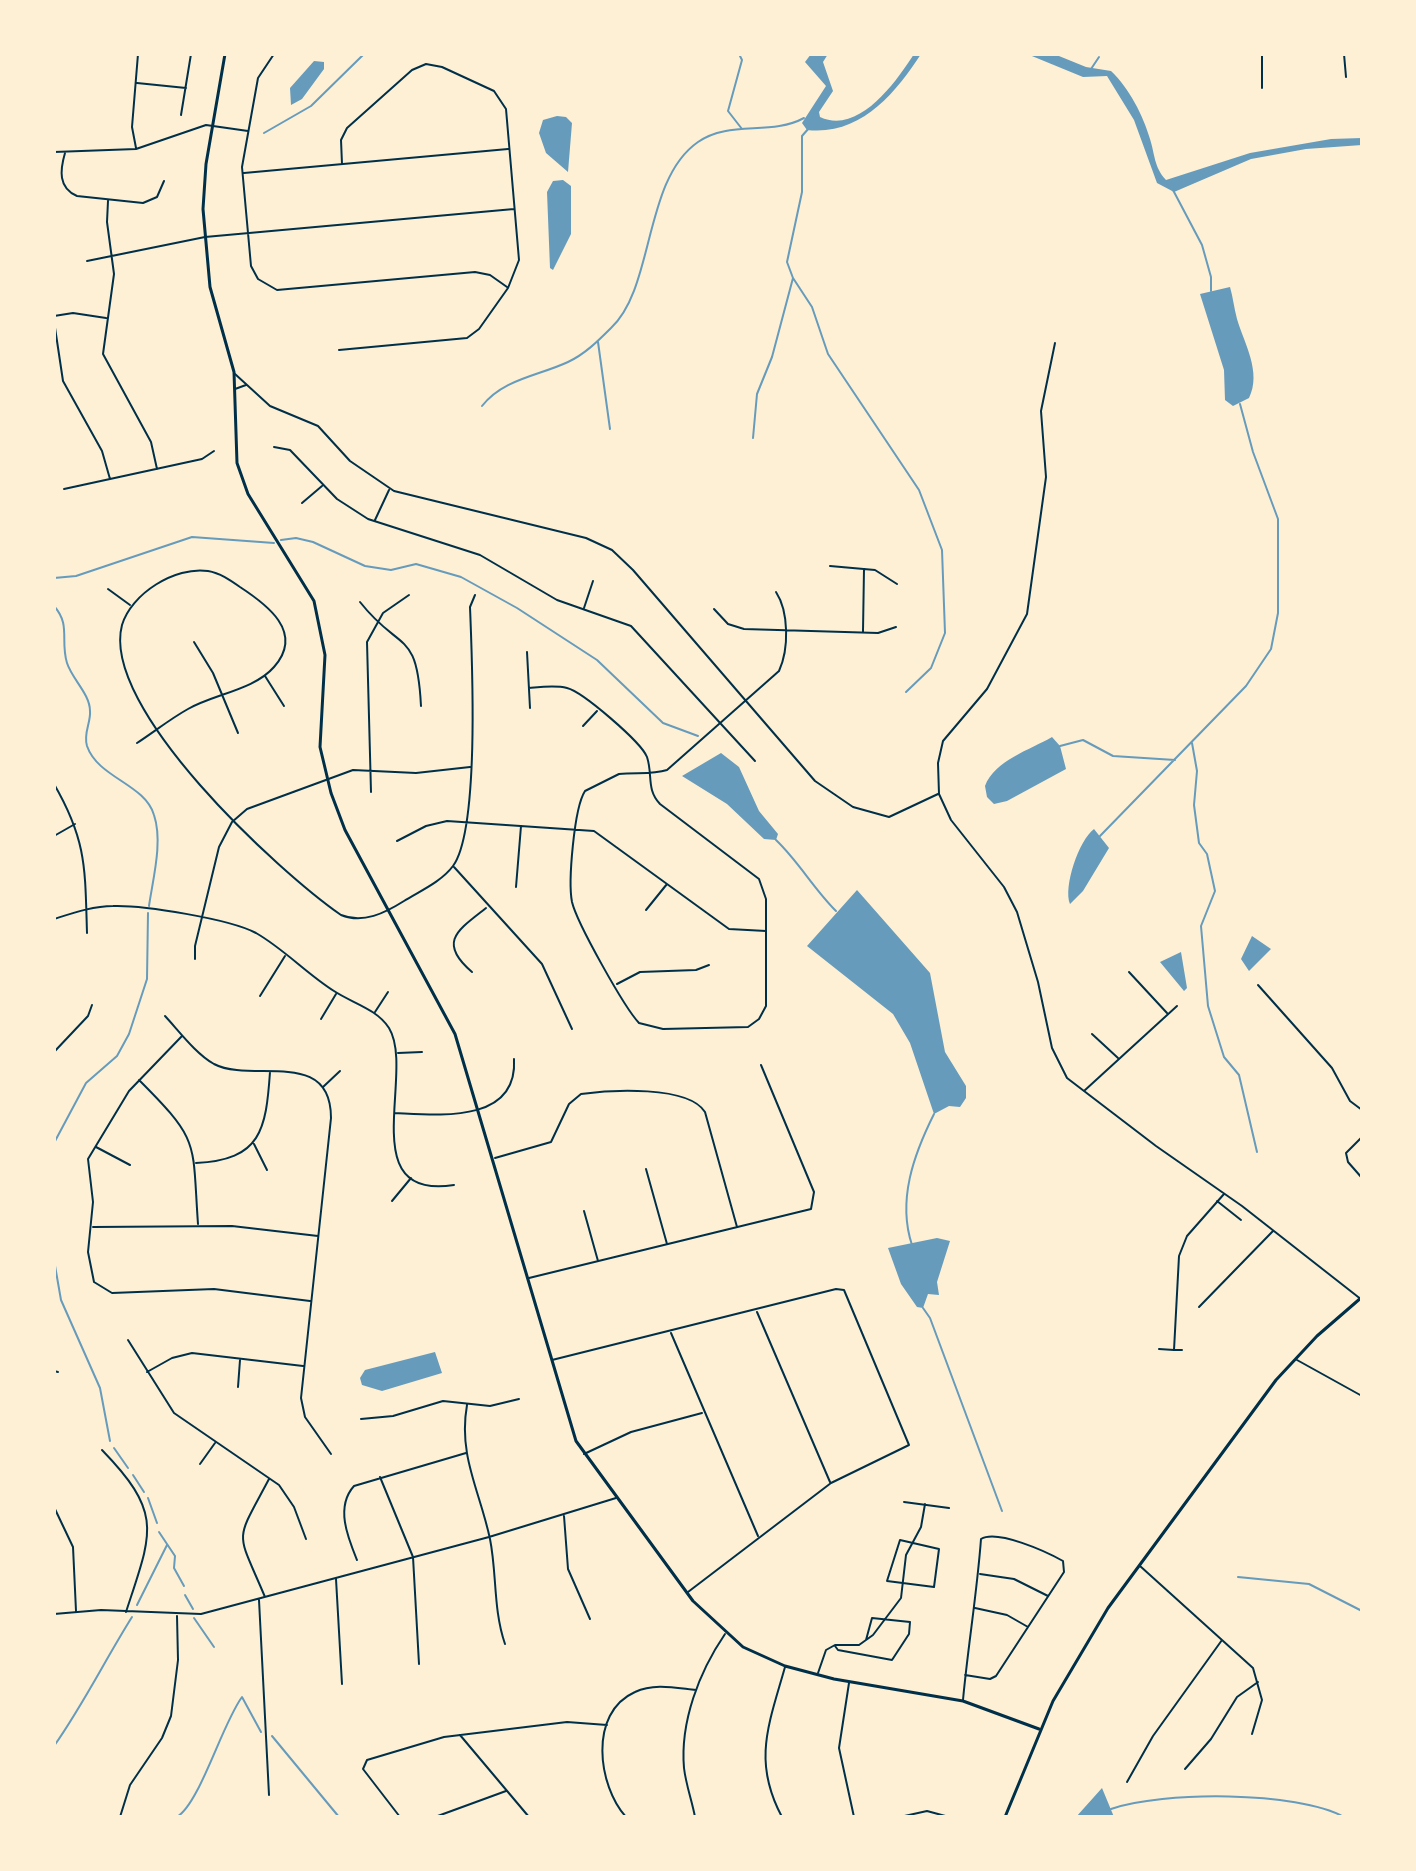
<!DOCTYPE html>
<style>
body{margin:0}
#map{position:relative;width:1416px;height:1871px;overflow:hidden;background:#fdf0d5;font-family:"Exo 2",sans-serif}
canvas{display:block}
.frame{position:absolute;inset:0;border:56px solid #fdf0d5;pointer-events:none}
</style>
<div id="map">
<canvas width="1416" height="1871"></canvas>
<div class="frame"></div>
</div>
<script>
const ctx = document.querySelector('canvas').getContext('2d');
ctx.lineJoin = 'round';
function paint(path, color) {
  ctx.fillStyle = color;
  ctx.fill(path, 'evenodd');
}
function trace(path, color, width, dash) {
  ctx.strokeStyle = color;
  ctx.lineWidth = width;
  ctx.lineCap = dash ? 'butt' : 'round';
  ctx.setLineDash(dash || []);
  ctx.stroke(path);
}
const water = new Path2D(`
 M811 54H828L823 62 833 91 819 112 820 117C859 135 896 82 914 54H921C895 94 860 136 807 130L802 123 826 86 805 62Z
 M1027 54H1054L1086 67 1111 71C1129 88 1143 115 1150 139 1155 155 1154 167 1166 180L1250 153 1331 139 1362 138V145L1306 149 1251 159 1174 192 1157 183 1134 120 1107 76 1083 77Z
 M314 61 324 62V69L302 99 291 105 290 88Z
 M557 116 566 117 572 123 568 172 546 153 539 133 543 120Z
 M563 180 571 186V234L553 270 550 268 547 192 553 181Z
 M1230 287C1233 297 1234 308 1237 319 1244 343 1262 372 1249 398L1233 406 1225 400 1224 370 1200 294Z
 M1052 737 1060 746 1066 769 1007 801 994 804 987 797 985 786C995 760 1030 750 1052 737Z
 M721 753 739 767 759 811 778 834 776 840 764 839 727 804 682 776Z
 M1094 829 1109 848 1083 891 1070 904C1063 887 1079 840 1094 829Z
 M857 890 930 973 945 1052 966 1086V1098L960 1107 949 1106 934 1114 910 1043 893 1014 807 946Z
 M1252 936 1271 949 1249 971 1241 959Z
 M1181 952 1187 988 1184 991 1160 962Z
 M937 1238 950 1241 937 1282 939 1295 928 1294 923 1308 917 1307 901 1284 888 1248Z
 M435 1352 442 1373 382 1391 362 1385 360 1378 365 1370Z
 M1102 1788 1114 1817H1076Z`);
const stream = new Path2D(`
 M739 54 742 60 728 111 742 129
 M1091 69 1099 57
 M809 128 802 136V192L787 262 793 278 812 307 828 354 919 490 942 550 945 633 931 668 906 692
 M264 133 311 106 364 54
 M1173 190 1202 245 1211 277V291
 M598 342 610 429
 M482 406C503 379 538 376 568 362 585 354 598 341 611 328 655 287 643 180 698 142 729 120 771 136 804 118
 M753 438 757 394 772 357 793 278
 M281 540 296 538 313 542 365 566 391 570 416 564 461 577 517 608 597 660 663 723 698 736
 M54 578 76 576 192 537 274 543
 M54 606C71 625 60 640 67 663 72 679 90 694 90 711 91 723 83 733 87 746 98 778 145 784 154 815 163 842 153 878 149 906
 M1192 743 1197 771 1194 805 1199 843 1207 854 1215 891 1201 926 1208 1006 1224 1057 1239 1075 1257 1152
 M1060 746 1083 740 1113 756 1175 760
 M1100 836 1246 686 1271 649 1278 613V519L1253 452 1240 404
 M776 840C799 862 813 888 836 911
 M54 1143 86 1083 117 1056 129 1034 147 979 148 913
 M912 1245C897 1200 914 1154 934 1114
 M54 1260 61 1300 100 1388 110 1441
 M923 1308 930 1318 1002 1511
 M114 1448 128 1468
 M133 1475 144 1492
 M148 1498 157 1523
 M159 1532 175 1556 174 1568 184 1586
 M1238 1577 1309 1584 1362 1611
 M185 1595 193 1609
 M137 1605 167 1545
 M194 1618 214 1647
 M272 1736 339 1817
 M54 1746C83 1705 105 1660 132 1617
 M1111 1809C1162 1791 1297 1791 1344 1817
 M177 1817C200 1803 222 1724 242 1697L261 1732`);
const minor = new Path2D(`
 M274 54 258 78 242 167 251 266 258 279 277 290 475 272 490 275 507 287
 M1262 54V88
 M1344 54 1346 77
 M137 83 186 88
 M181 115 191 54
 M136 148 132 127 138 54
 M54 152 136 149 206 125 248 131
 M65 153C60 170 58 188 77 196L143 203 157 197 164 181
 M244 173 508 149
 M108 201 107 222 114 274 103 354 151 442 157 469
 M87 261 205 237 514 209
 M54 316 73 313 106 318
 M54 321 63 381 102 451 110 479
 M1055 343 1041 411 1046 477 1027 614 987 689 943 741 938 763 939 794 951 820 1004 887 1017 912 1038 982 1052 1048 1067 1078 1156 1146 1242 1206 1362 1300
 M339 350 467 338 479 329 508 288 519 260 506 109 494 91 442 67 426 64 412 70 347 128 341 140 342 164
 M235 374 270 406 318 426 350 461 394 491 586 538 612 550 633 570 815 781 853 807 889 817 938 794
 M235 389 246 385
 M274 447 290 450 337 499 368 519 480 555 557 600 631 626 755 761
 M64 489 202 459 214 451
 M302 503 322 486
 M375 520 389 490
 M830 566 875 570 897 584
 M108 589 130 605
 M360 602C400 653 417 628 421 706
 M584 608 593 581
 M714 609 728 624 744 629 878 633 896 627
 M863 631 864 569
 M194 642 213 673 238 733
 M527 652 530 708
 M265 676 284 706
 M529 688C541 687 555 685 567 688 583 692 641 742 647 757 653 775 646 789 660 804L759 879 766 899V1006L759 1019 748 1027 663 1029 639 1023C624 1007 577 923 572 902 568 882 574 808 585 791L619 774C635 772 652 775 667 770L779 671C789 649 789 612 776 592
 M583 726 597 711
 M137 743C154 732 170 719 188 709 214 694 254 690 274 667 305 632 266 604 240 587 230 580 220 573 208 571 175 566 131 594 122 625 100 708 279 872 341 915 363 924 385 913 404 901 420 891 441 882 453 866 480 829 472 658 470 607L475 595
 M54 784C87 841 85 869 87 933
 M371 792 367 642 383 613 409 595
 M54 836 75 824
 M397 841 426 826 447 821 594 831 729 929 766 931
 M454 867 542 964 572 1029
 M516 887 521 826
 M646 910 667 884
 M54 919C73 913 93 906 113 906 143 905 230 919 256 933 284 949 307 974 334 991 352 1003 377 1009 389 1028 416 1072 353 1201 454 1185
 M195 959V946L219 847 232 822 247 809 353 770 416 773 470 767
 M472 972C437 942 458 930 486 908
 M1129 972 1167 1013
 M617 984 640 972 696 970 709 965
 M1258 985 1332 1068 1350 1101 1362 1110
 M260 996 285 956
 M375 1012 388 992
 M165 1016C179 1031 196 1054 214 1064 252 1084 331 1047 331 1118L301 1398 305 1417 331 1454
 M321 1019 336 994
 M1092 1034 1118 1058
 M182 1036 129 1091 88 1159 93 1202 88 1252 94 1282 112 1293 214 1289 310 1301
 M54 1052 88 1016 92 1005
 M398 1053 422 1052
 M139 1080C201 1142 192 1141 198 1224
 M323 1087 340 1071
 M1084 1091 1177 1006
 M395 1113C438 1115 518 1124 514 1059
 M1362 1137 1346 1153 1348 1162 1362 1178
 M254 1144 267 1170
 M96 1147 130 1165
 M495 1158 551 1142 569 1104 581 1094C610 1090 688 1085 705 1112L737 1227
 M196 1163C261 1160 266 1130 270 1072
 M646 1169 667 1244
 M392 1201 411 1178
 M1217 1201 1241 1220
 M584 1211 598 1261
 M93 1227 232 1226 318 1236
 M529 1278 811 1209 814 1192 761 1065
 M1199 1307 1273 1231
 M757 1312 830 1482
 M671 1333 758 1536
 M128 1340 174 1413 279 1485 294 1507 306 1539
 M1159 1349 1174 1350 1179 1256 1187 1236 1224 1194
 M1175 1350H1182
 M552 1360 836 1289 844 1290 909 1445 831 1483 688 1592
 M1297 1360 1362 1396
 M54 1371 58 1372
 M147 1372 172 1358 192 1353 303 1366
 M238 1387 240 1360
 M467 1405C458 1456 480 1491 490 1539 497 1574 493 1609 505 1644
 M361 1419 393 1416 443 1401 490 1406 519 1399
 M102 1450C164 1514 152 1532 126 1612
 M584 1454 631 1432 702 1413
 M200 1464 215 1443
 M380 1477 413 1557 419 1664
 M904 1502 949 1508
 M54 1507 73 1547 76 1611
 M564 1516 568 1569 590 1619
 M900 1540 939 1549 934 1587 887 1581Z
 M357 1560C348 1538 335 1507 354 1486L466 1453
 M1140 1566 1253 1668 1262 1700 1252 1734
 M980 1574 1014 1579 1048 1596
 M336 1579 342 1684
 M265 1597C236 1528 234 1545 269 1479
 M259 1600 269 1795
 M975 1608 1007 1615 1028 1627
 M54 1614 101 1610 201 1614 489 1537 616 1498
 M835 1646 838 1650 892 1660 909 1634 910 1622 872 1618 866 1640
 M818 1673 826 1650 835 1645H859L873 1635 901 1598 906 1555 921 1527 925 1504
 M849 1683 839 1748 854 1817
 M963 1700C968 1646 977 1593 981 1539 997 1529 1047 1552 1063 1561L1064 1572 996 1676 990 1679 965 1675
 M460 1735 529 1817
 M1185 1769 1211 1739 1237 1697 1258 1682
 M1127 1782 1153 1736 1222 1640
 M120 1817 130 1785 162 1738 171 1716 178 1660 177 1616
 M400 1817 363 1769 367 1760 444 1737 567 1722 607 1725
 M435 1817 506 1791
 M626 1817C598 1786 588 1713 635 1692 654 1683 676 1688 696 1690
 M695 1817C692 1801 686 1785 684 1768 680 1722 699 1672 725 1634
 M782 1817C752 1761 769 1724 785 1667
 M900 1817 927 1811 949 1817`);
const secondary = new Path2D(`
 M225 54 206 164 203 209 210 287 234 372 237 463 248 494 314 601 325 655 320 747 331 793 345 830 455 1034 576 1441 693 1601 743 1647 785 1666 834 1679 963 1701 1039 1729`);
const primary = new Path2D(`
 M1005 1817 1053 1701 1108 1608 1276 1380 1317 1336 1362 1297`);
paint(water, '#669bbc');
trace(stream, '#669bbc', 2);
trace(minor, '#003049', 2);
trace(secondary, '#003049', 3);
trace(primary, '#003049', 3);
</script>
